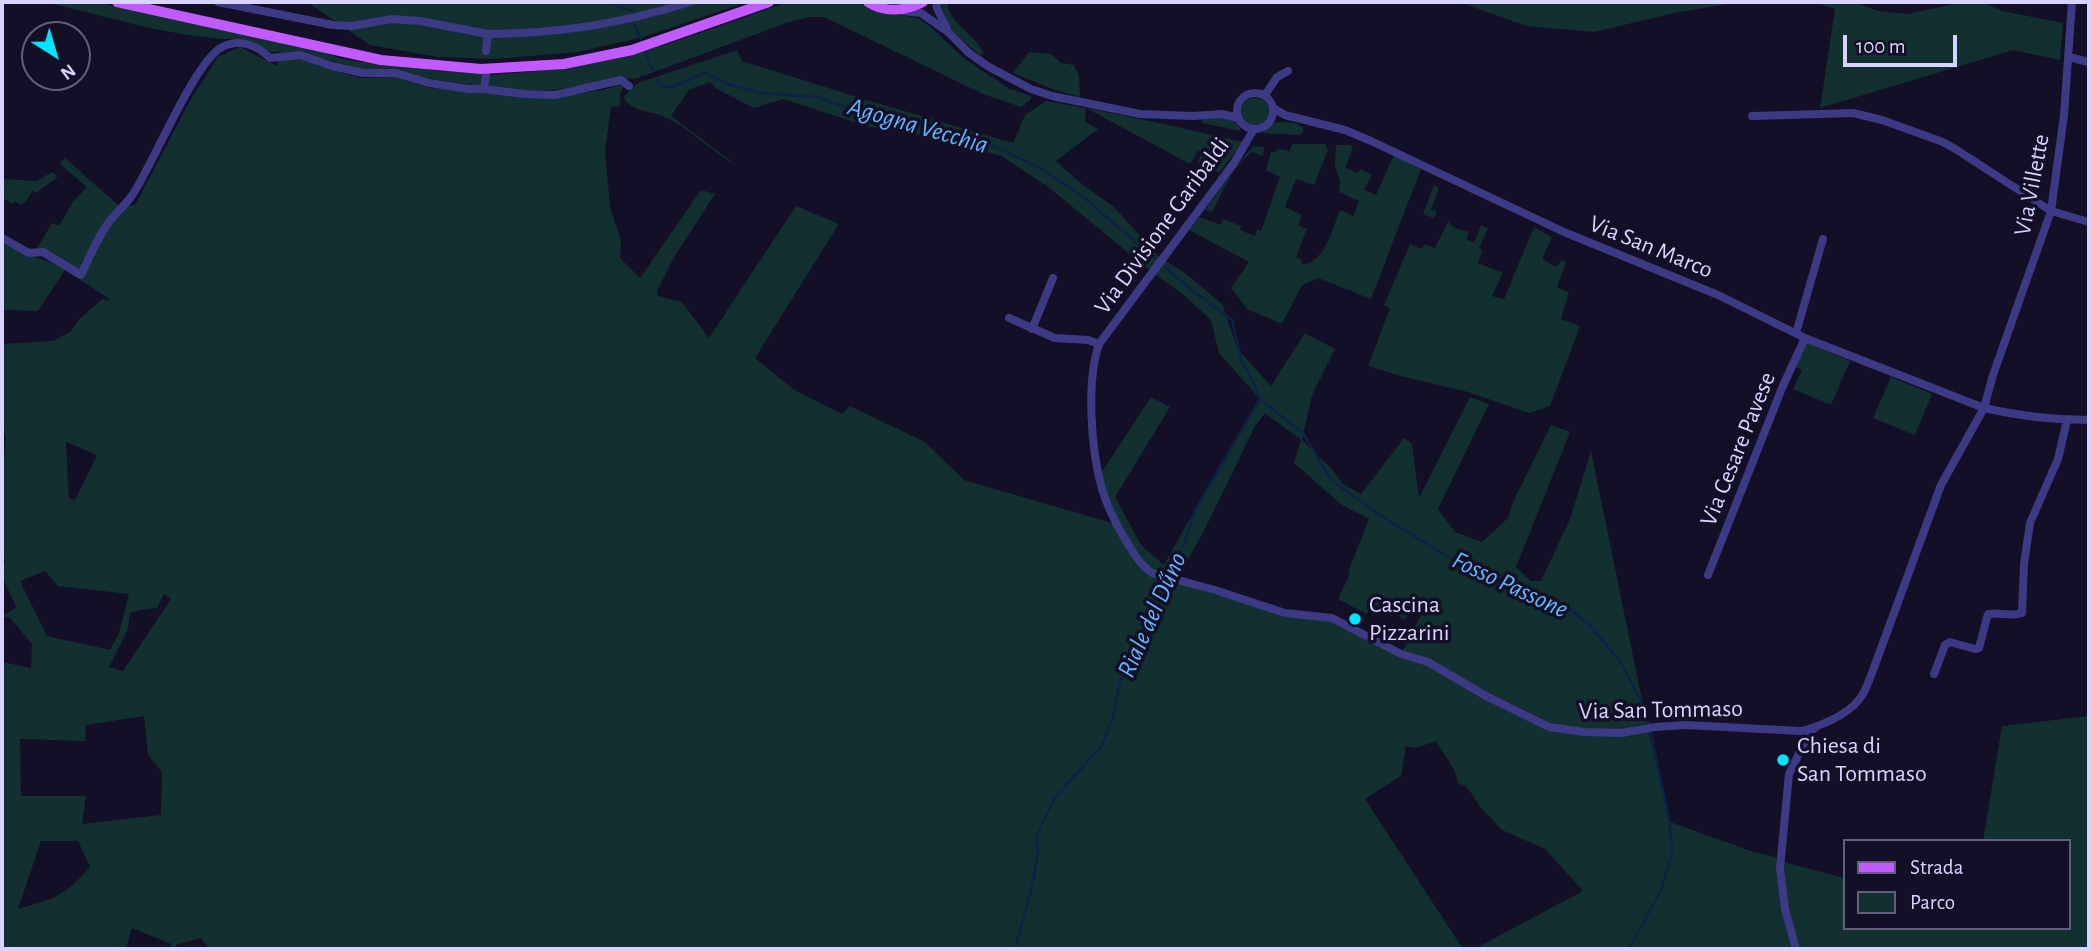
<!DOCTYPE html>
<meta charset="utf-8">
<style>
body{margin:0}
#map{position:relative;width:2091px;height:951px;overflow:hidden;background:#130f26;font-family:"Alegreya Sans",sans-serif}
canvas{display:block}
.frame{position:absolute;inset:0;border:4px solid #d9d4ff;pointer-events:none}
.legend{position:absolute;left:1843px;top:839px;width:228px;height:91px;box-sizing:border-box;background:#130f26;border:2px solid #625e7d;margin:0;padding:9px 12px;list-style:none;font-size:21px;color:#d9d4ff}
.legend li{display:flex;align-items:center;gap:14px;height:35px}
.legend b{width:35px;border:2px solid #625e7d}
.north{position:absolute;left:21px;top:21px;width:70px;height:70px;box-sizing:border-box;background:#130f26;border:2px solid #625e7d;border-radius:50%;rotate:143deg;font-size:19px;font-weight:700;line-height:28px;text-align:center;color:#d9d4ff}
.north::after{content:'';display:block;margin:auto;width:24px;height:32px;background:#00e5ff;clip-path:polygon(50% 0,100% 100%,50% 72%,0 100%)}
.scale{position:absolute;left:1843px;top:35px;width:114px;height:32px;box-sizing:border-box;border:4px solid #d9d4ff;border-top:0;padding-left:9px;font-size:21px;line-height:24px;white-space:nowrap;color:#d9d4ff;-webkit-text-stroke:5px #130f26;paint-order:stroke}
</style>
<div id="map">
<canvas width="2091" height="951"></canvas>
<div class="frame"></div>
<ul class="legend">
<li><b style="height:9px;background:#c25bff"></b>Strada</li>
<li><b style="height:19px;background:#12302f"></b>Parco</li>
</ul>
<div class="north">N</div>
<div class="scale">100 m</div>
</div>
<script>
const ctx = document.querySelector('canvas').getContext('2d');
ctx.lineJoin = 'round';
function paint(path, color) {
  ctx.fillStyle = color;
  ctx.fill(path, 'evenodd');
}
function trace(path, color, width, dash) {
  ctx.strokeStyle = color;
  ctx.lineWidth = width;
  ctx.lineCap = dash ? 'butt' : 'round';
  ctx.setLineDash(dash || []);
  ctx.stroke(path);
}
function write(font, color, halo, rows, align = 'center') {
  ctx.font = font + ' "Alegreya Sans",sans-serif';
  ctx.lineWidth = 7;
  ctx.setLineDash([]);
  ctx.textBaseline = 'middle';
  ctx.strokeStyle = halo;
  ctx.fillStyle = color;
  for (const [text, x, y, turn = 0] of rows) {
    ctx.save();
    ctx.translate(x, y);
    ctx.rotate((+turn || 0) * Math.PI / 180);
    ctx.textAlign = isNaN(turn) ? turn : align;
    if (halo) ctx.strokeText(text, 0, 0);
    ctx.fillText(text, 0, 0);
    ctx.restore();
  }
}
const green = new Path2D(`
 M46 2H94L319 49 336 57 354 61 409 66 438 71 483 73 481 86 361 69 298 52H271L243 39H224L194 36 154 29Z
 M307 2H741V4L643 37 578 52 495 59 438 57 370 45Z
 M788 2H860L877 11 917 18 928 25 966 60 1010 89 1031 96V99L1021 107 983 94 824 17H810L789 22 635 79 622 78 554 90 498 91 489 86V75C536 72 583 67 629 55 683 41 735 20 788 2Z
 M940 2H947C951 26 975 33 984 54L980 55 952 31Z
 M1426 2H1741L1679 12 1594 32 1526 26 1465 4Z
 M1812 2H1853L1879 11 1908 14 1962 2H1983L2002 11 2063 23 2060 60 2013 50 1820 108 1835 9Z
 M240 47 277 66V60L297 58 332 70 361 78 397 77 430 88 468 91 551 98 603 90 619 85 623 87 620 96V106L611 107 605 151 610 207 621 240 620 258 640 278 701 190 715 194 673 259 657 291 658 296 682 302 709 338 796 206 839 224 755 358 793 389 842 414 850 406 925 442 964 480 1112 523 1096 473 1103 470 1151 397 1170 407 1115 497 1141 545 1164 565 1213 477 1260 399 1219 353 1211 320 1185 296 1148 269 1047 186 1001 156 926 136 870 127 783 99 754 108 717 89 710 82 689 90 671 116 735 164C709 151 689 126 662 116 650 111 630 111 624 98L625 95 638 83 737 50 742 61 870 101 1013 143 1025 115 1046 101C1112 112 1177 127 1243 142L1219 173 1198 161 1202 153 1198 150 1190 164 1086 108 1085 122 1098 129 1056 161 1083 185 1113 206 1159 257 1185 273 1222 304 1237 348 1271 386 1305 333 1335 349 1312 395 1302 440 1331 468 1343 484 1361 494 1404 438 1412 444 1419 498 1470 397 1489 404 1438 509 1455 532 1482 542 1508 518 1513 502 1551 425 1570 432 1516 567 1531 581H1541L1570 519 1591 451 1647 724 1633 726 1631 738 1635 728 1647 726 1670 822 1754 852 1782 859 1794 949H1474L1583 891 1545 849 1502 830 1482 809 1467 787 1458 783C1455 766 1444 756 1436 741L1416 748 1406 746 1401 776 1365 799 1463 949H209L201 938 176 945 175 949H170L171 944 132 928 126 949H2V662L31 668 32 644 10 618 3 616 16 607 2 576V567L5 563 2 542V444L4 458 6 439 2 418V344L53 341 70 332 80 319 102 299 111 300 65 270 38 311 2 310V244L54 264 35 252 52 223 59 226 73 202 87 187 60 164 65 158 119 206 135 205 192 97 218 57ZM1265 413 1301 440 1294 463 1342 505 1369 519 1348 572 1350 574 1338 599 1366 614 1375 606 1385 601 1404 621 1414 603 1424 609 1402 652 1331 619 1288 616 1174 582 1203 533 1255 426ZM66 442 97 455 75 500 69 498ZM45 571 58 586 129 594 119 633 110 650 47 636 20 581ZM164 594 171 599 123 671 109 667 128 629 130 613 140 610 157 608ZM144 716 148 755 162 772 161 815 82 824 86 796H21L20 739 85 741 86 725ZM41 841H78L90 867C64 897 55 898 18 909Z
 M1029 52 1051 54 1061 63 1074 65 1079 76 1080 97 1055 90 1013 73Z
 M1241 112a14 14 0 1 1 28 0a14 14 0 1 1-28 0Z
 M1225 117C1234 119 1237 123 1241 131L1202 123V119Z
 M1284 122 1295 123 1303 127V132L1300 135 1262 133 1274 123Z
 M1292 144H1325L1328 150 1314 185 1296 179 1285 207 1302 215 1298 225 1307 229 1296 257 1301 260 1303 265C1326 260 1332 229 1340 210L1353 216 1359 201 1339 192 1340 181 1335 166 1336 145H1350L1353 148 1345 168 1358 173 1360 169 1372 175 1364 190 1376 195 1394 155 1421 169 1371 299 1318 278 1302 285 1282 324 1247 309 1231 288 1249 262 1189 230 1200 217 1221 225 1223 219 1241 226 1240 230 1255 236 1257 229 1261 231 1280 177 1266 170 1271 152H1276L1277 149 1290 151Z
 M1254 146 1264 147 1263 156 1252 152C1233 166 1223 191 1212 212L1205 210 1246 154Z
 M52 172 58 176C51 183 43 186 37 193L33 191 26 201 21 205 15 201 12 204 2 197V179L37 181Z
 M1434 185 1439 188 1431 210 1437 211 1434 218 1423 214Z
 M1448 222 1455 228 1469 232 1466 239 1474 243 1481 225 1488 228 1479 248 1483 250 1478 263 1503 273 1492 296 1504 299 1534 227 1552 237 1542 259 1556 267 1562 260 1566 262 1557 287 1569 292 1561 319 1580 326 1550 406 1529 413 1468 392 1400 376 1368 366 1390 308 1384 305 1410 244 1422 249 1424 244 1435 248Z
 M1805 342 1850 361 1831 405 1793 389 1802 370 1794 366Z
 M1891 377 1932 394 1915 435 1873 418Z
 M2089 716V949H1797L1786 909 1784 862 1844 878V928H2068V841H1983L2002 726Z`);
const stream = new Path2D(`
 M606 2 632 11
 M635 25 641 40
 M645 50 652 69
 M657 80 660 86 672 87 705 73 728 84 761 93 818 97 866 115 916 123 976 140 998 148 1043 170 1083 197 1155 258
 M1165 267 1188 287 1232 320 1241 360 1254 383 1260 399 1303 433 1331 480 1380 515 1445 555 1564 605 1590 625 1621 663 1646 711 1669 820 1673 850 1661 890 1629 949
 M1015 949 1033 883 1038 851 1037 836 1054 799 1102 745 1113 718 1120 682 1131 652 1148 621 1167 592 1166 572 1184 545 1194 512 1260 399`);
const minor = new Path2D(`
 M218 2 333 25 352 26 392 19 420 21 488 34
 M936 2 937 8 947 29
 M903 11 921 13 948 32 969 53 989 67 1031 89 1052 96 1140 114 1193 116 1222 114 1238 118
 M486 51 488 34C562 33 620 24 690 2
 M2069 57 2089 62
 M486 75 484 89 524 94 555 95 621 80 629 86
 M1237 111a18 18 0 1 1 36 0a18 18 0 1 1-36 0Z
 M1265 95 1277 77 1288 71
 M1273 108 1285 115 1345 130 1371 141 1564 232 1718 295 1805 338 1984 408C2019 416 2054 420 2089 420
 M1752 116 1853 113 1882 120 1943 142 1957 150 2051 211 2089 222
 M1254 129 1234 163 1099 344C1086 382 1091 450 1102 489 1107 506 1116 524 1125 539 1133 552 1139 564 1152 573L1215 590 1285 613 1332 618 1401 654 1428 662 1486 696 1549 727 1584 732 1621 733 1655 727 1685 725 1802 731C1823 725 1851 714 1863 694 1867 687 1869 680 1872 673L1941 485 1984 408 1993 375 2051 211 2064 115 2072 2
 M2 238 29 253 43 252 81 275C90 256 99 234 112 218 119 210 127 203 133 194 153 164 195 61 222 47 239 38 257 45 270 58L300 55 332 66 363 73H396L429 83 469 89H484
 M1009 318 1055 338 1088 340 1099 344
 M1032 329 1053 278
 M1796 333 1823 239
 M1708 575 1782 388 1805 338
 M1934 674 1945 645 1950 642 1975 649 1979 648 1988 614C2000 612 2011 617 2022 613L2024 564 2030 523 2058 459 2067 420
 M1796 949 1785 909 1780 868 1789 774 1809 733 1815 728`);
const major = new Path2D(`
 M117 2 381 60 481 69 564 64 632 50 769 2
 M868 2C885 13 905 11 923 2`);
const markers = [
 [1355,619,7,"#00e5ff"],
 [1783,760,7,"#00e5ff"]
];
const streetNames = [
 ["Via Villette",2032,185,-79],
 ["Via Divisione Garibaldi",1162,226,-54],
 ["Via San Marco",1651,247,22],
 ["Via Cesare Pavese",1738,449,-68],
 ["Via San Tommaso",1661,710,-1]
];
const poiNames = [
 ["Cascina",1369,605],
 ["Pizzarini",1369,633],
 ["Chiesa di",1797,746],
 ["San Tommaso",1797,774]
];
const waterNames = [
 ["Agogna Vecchia",918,126,16],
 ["Fosso Passone",1510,585,25],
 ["Riale del Dűno",1152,615,-66]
];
paint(green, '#12302f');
trace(stream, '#0c2248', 2.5);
trace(minor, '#3d3a85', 8);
trace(major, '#c25bff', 10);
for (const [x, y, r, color] of markers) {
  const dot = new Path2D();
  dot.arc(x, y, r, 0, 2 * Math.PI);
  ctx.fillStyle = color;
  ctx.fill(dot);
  trace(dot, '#130f26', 2.5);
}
write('24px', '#d9d4ff', '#130f26', streetNames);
write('24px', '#d9d4ff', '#130f26', poiNames, 'left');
write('italic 26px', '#62b6ff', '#130f26', waterNames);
</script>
